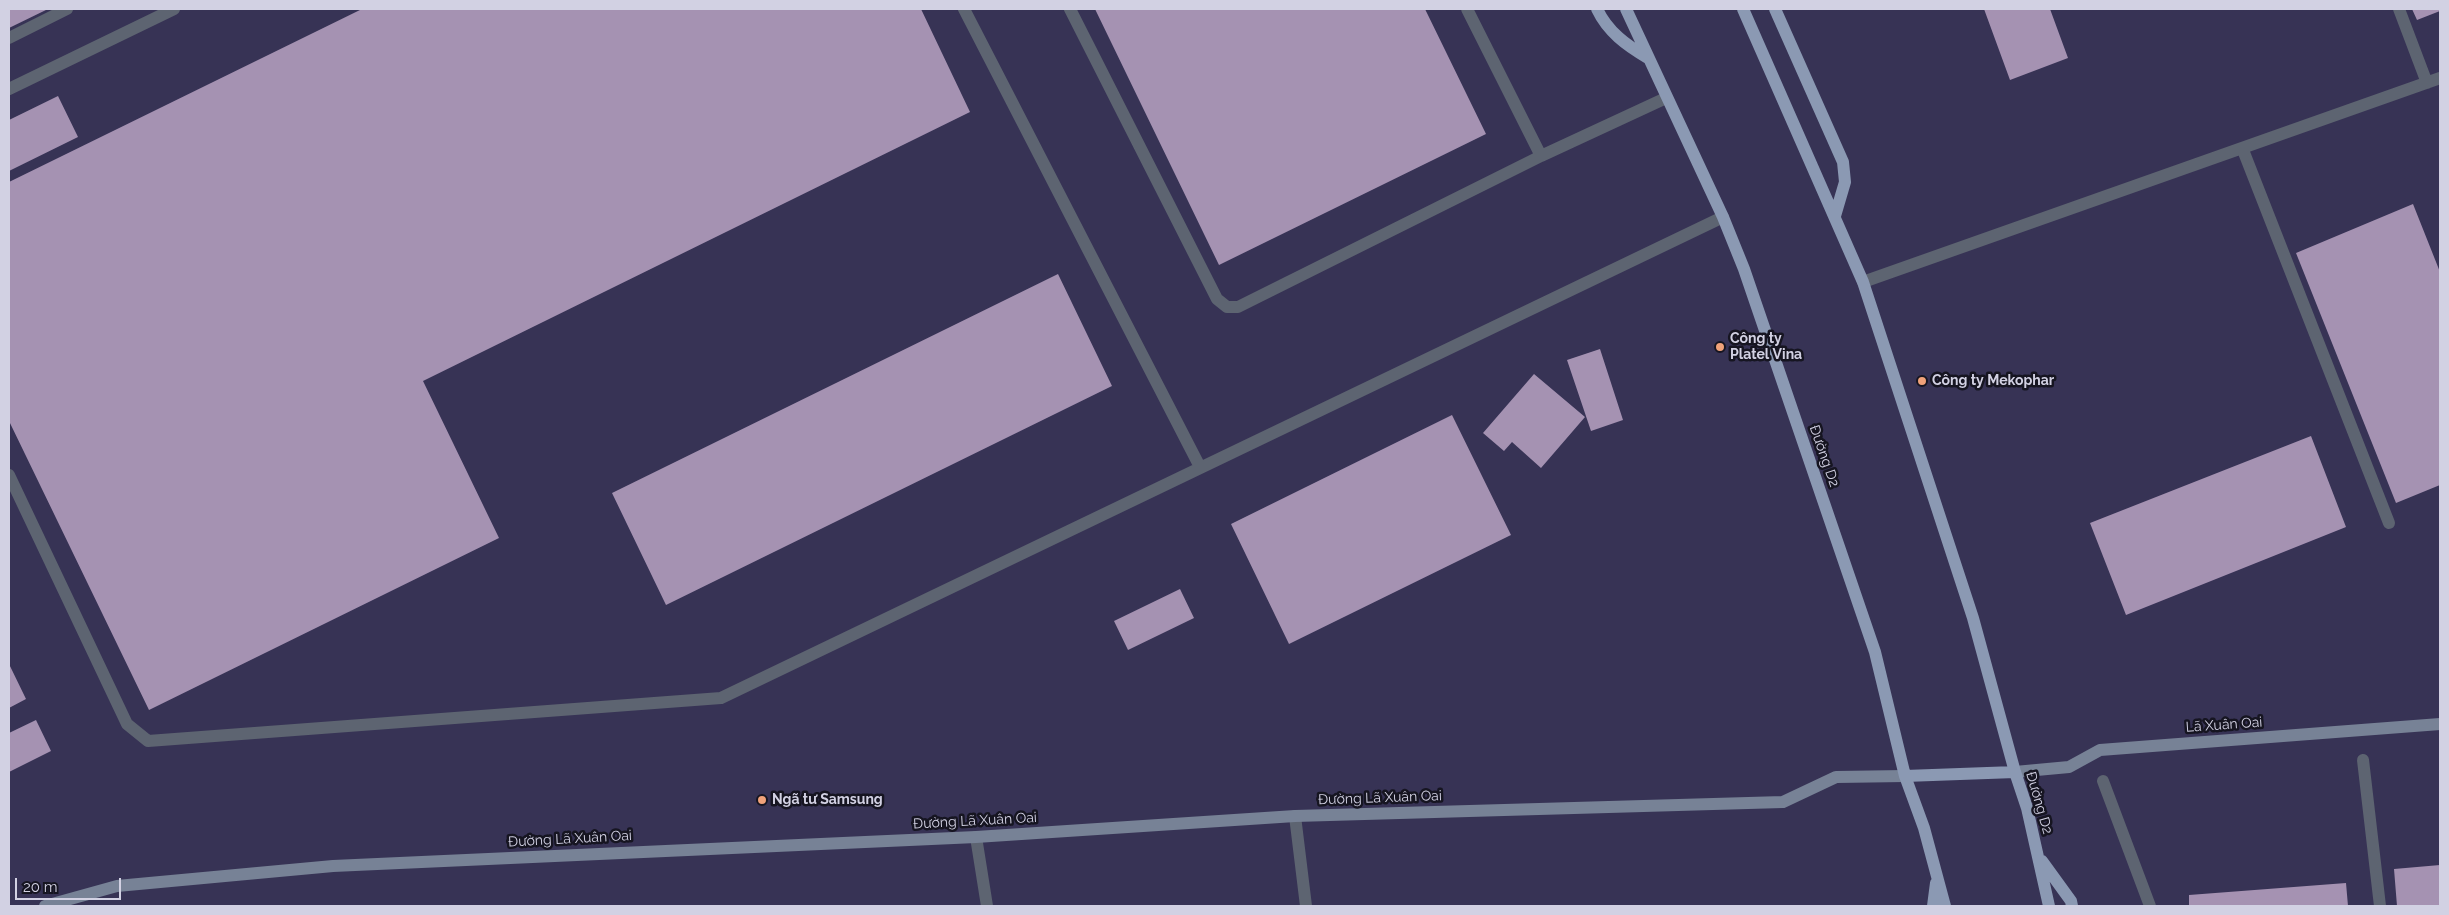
<!DOCTYPE html>
<meta charset="utf-8">
<style>
body{margin:0}
#map{position:relative;width:2449px;height:915px;overflow:hidden;background:#2d2a46;font-family:Raleway,sans-serif}
canvas{display:block}
.frame{position:absolute;inset:0;border:10px solid #d2d1e3;pointer-events:none}
.scale{position:absolute;left:15px;top:878px;width:106px;height:22px;box-sizing:border-box;border:2px solid #d2d1e3;border-top:0;padding-left:6px;font-size:15px;line-height:18px;white-space:nowrap;color:#d2d1e3;-webkit-text-stroke:4px #161521;paint-order:stroke}
</style>
<div id="map">
<canvas width="2449" height="915"></canvas>
<div class="frame"></div>
<div class="scale">20 m</div>
</div>
<script>
const ctx = document.querySelector('canvas').getContext('2d');
ctx.lineJoin = 'round';
function paint(path, color) {
  ctx.fillStyle = color;
  ctx.fill(path, 'evenodd');
}
function trace(path, color, width, dash) {
  ctx.strokeStyle = color;
  ctx.lineWidth = width;
  ctx.lineCap = dash ? 'butt' : 'round';
  ctx.setLineDash(dash || []);
  ctx.stroke(path);
}
function write(font, color, halo, rows, align = 'center') {
  ctx.font = font + ' Raleway,sans-serif';
  ctx.lineWidth = 5;
  ctx.setLineDash([]);
  ctx.textBaseline = 'middle';
  ctx.strokeStyle = halo;
  ctx.fillStyle = color;
  for (const [text, x, y, turn = 0] of rows) {
    ctx.save();
    ctx.translate(x, y);
    ctx.rotate((+turn || 0) * Math.PI / 180);
    ctx.textAlign = isNaN(turn) ? turn : align;
    if (halo) ctx.strokeText(text, 0, 0);
    ctx.fillText(text, 0, 0);
    ctx.restore();
  }
}
const built = new Path2D(`
 M9 9H2440V906H9Z`);
const building = new Path2D(`
 M9 9H48L9 28Z
 M362 9H921L970 112 423 381 499 538 149 710 9 421V182Z
 M1095 9H1425L1486 134 1219 265Z
 M1984 9H2050L2068 58 2010 80Z
 M2412 9H2440V11L2417 20Z
 M58 96 78 137 9 171V120Z
 M2413 204 2440 272V485L2396 503 2296 253Z
 M1058 274 1112 386 666 605 612 493Z
 M1600 349 1623 420 1591 431 1567 360Z
 M1534 374 1585 417 1541 468 1512 442 1504 451 1483 433Z
 M1452 415 1511 535 1289 644 1231 524Z
 M2311 436 2346 527 2126 615 2090 523Z
 M1180 589 1194 618 1128 650 1114 621Z
 M9 664 26 699 9 708Z
 M36 720 51 751 9 772V733Z
 M2440 865V906H2397L2394 869Z
 M2346 883 2348 906H2189V895Z`);
const lane = new Path2D(`
 M964 9 1200 467
 M1070 9 1217 299 1227 307H1238L1541 156 1666 98
 M1467 9 1541 156
 M2399 9 2427 83
 M9 38 67 9
 M9 89 174 9
 M2243 150 2389 523
 M1863 282 2440 78
 M9 475 127 724 148 741 721 698 1723 217
 M2363 760 2380 906
 M2103 781 2150 906
 M976 837 987 906`);
const street = new Path2D(`
 M1295 816 1306 906`);
const secondary = new Path2D(`
 M2015 772 2069 767 2100 750 2440 724
 M45 906 117 886 333 866 976 837 1295 816 1783 802 1836 777 1905 776`);
const primary = new Path2D(`
 M1597 9C1608 32 1626 45 1648 58
 M1626 9 1723 217 1744 269 1875 652 1905 776 1924 828 1945 906
 M1743 9 1863 282 1973 618 2015 772 2027 808 2049 906
 M1775 9 1843 162 1845 182 1835 216
 M1905 776 2015 772
 M2042 861 2071 901 2072 906
 M1933 906 1936 883`);
const markers = [
 [1720,347,5,"#f0a27a"],
 [1922,381,5,"#f0a27a"],
 [762,800,5,"#f0a27a"]
];
const poiNames = [
 ["Công ty",1730,339],
 ["Platel Vina",1730,355],
 ["Công ty Mekophar",1932,381],
 ["Ngã tư Samsung",772,800]
];
const streetNames = [
 ["Đường D2",1824,456,71],
 ["Lã Xuân Oai",2224,725,-4],
 ["Đường Lã Xuân Oai",1380,798,-2],
 ["Đường D2",2039,803,74],
 ["Đường Lã Xuân Oai",975,821,-3],
 ["Đường Lã Xuân Oai",570,839,-3]
];
paint(built, '#373355');
paint(building, '#a592b2');
trace(lane, '#5d6471', 12);
trace(street, '#5d6471', 12);
trace(secondary, '#778296', 12);
trace(primary, '#8b99b3', 12);
for (const [x, y, r, color] of markers) {
  const dot = new Path2D();
  dot.arc(x, y, r, 0, 2 * Math.PI);
  ctx.fillStyle = color;
  ctx.fill(dot);
  trace(dot, '#161521', 2);
}
write('bold 14px', '#d2d1e3', '#161521', poiNames, 'left');
write('14px', '#d2d1e3', '#161521', streetNames);
</script>
